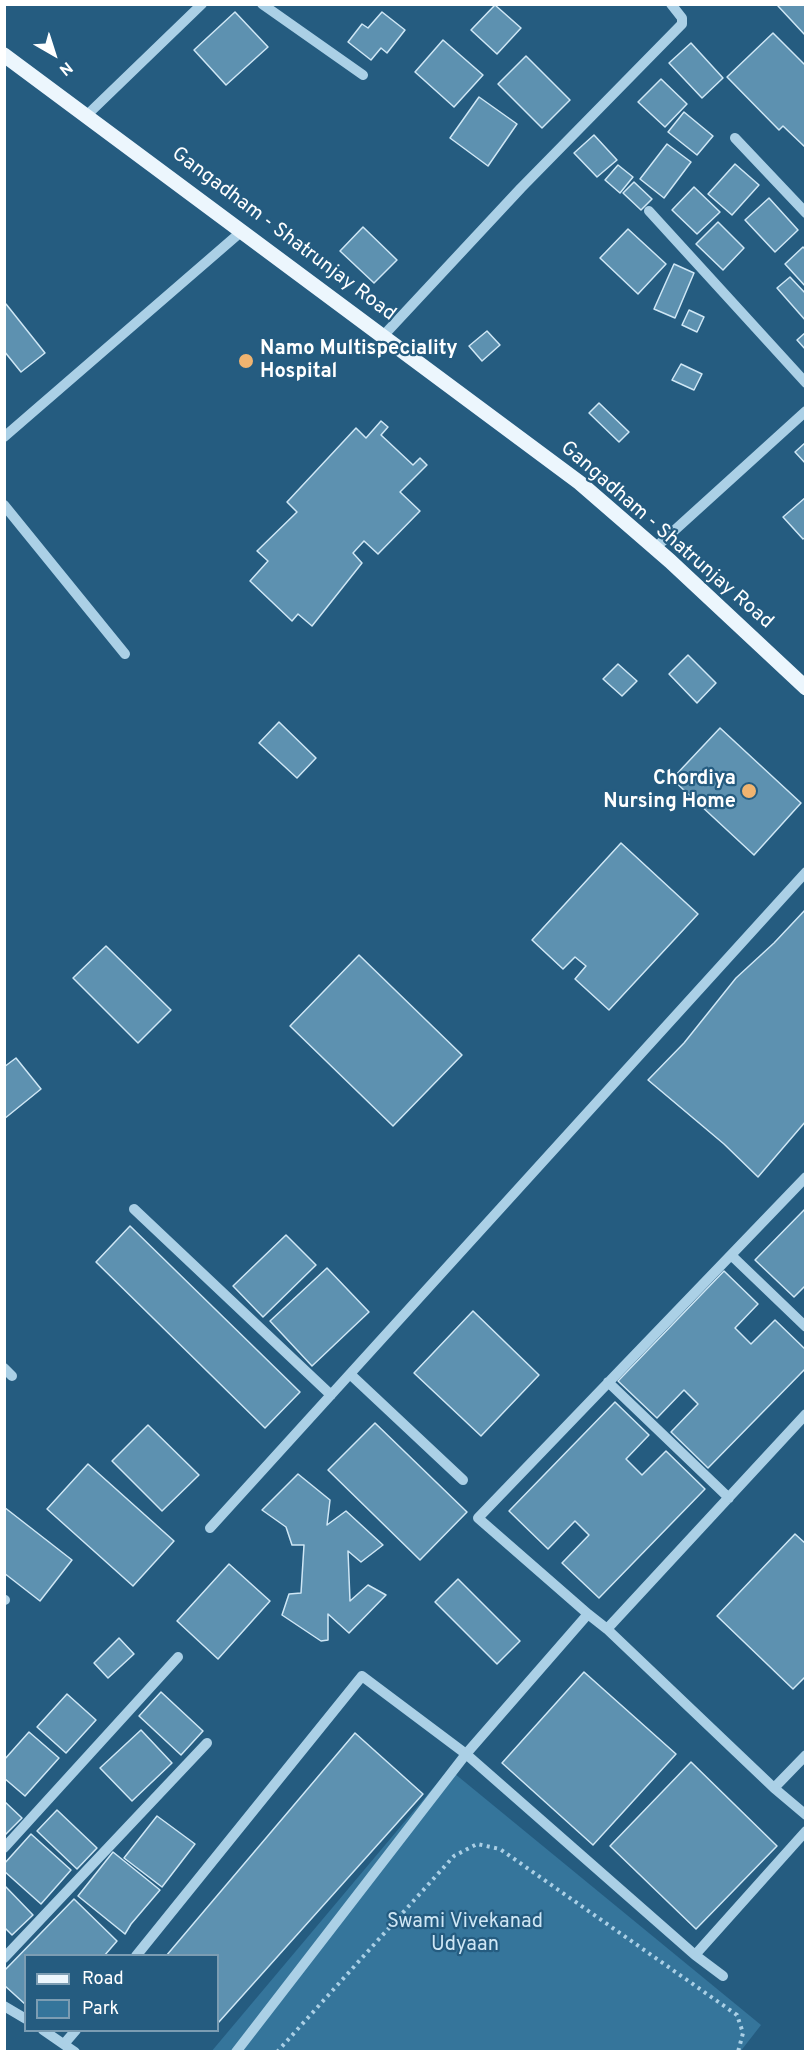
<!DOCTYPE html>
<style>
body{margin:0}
#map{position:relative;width:810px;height:2056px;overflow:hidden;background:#255c80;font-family:Overpass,sans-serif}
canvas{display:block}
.frame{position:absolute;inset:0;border:6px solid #fff;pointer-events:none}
.legend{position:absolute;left:24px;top:1954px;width:195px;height:78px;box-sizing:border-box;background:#255c80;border:2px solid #7c9db3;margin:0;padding:8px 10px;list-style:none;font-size:18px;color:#fff}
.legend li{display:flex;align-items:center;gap:12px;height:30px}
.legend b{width:30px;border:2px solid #7c9db3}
.north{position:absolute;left:24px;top:24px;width:60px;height:60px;-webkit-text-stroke:4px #255c80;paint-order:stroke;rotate:141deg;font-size:16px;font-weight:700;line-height:24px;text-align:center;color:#fff}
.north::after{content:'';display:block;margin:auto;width:21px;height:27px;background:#fff;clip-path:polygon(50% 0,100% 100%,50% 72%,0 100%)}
</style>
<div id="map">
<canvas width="810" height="2056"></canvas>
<div class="frame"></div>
<ul class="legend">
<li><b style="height:8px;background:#ecf6fd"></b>Road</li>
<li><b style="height:16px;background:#35759b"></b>Park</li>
</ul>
<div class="north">N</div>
</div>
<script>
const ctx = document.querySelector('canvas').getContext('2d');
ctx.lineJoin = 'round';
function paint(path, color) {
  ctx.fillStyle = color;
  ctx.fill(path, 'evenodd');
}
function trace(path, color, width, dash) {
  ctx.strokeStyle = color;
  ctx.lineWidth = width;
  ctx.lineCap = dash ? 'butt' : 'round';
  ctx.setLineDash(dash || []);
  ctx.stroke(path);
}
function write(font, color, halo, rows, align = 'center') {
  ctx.font = font + ' Overpass,sans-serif';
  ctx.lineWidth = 4.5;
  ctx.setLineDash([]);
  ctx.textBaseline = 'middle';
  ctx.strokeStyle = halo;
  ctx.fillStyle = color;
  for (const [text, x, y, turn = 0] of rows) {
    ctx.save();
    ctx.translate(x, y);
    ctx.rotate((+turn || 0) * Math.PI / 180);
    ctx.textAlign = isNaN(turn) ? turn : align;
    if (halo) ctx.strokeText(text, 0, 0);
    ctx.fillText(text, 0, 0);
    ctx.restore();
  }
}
const green = new Path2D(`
 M449 1769 761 2025 740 2052H211Z`);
const building = new Path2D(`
 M780 4H806L805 35 778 6Z
 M495 5 521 28 497 54 471 30Z
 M235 12 268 47 226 85 194 50Z
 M382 12 405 30 387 53 381 48 371 60 348 42 362 24 368 28Z
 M773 33 806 66V148L783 126 779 130 727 77Z
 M443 40 483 75 454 107 415 72Z
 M691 43 723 78 702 98 669 63Z
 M526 56 570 100 542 128 498 84Z
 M661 79 687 104 665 127 638 102Z
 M479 97 517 124 488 166 450 138Z
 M684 112 713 136 697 155 668 132Z
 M594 135 617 160 597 177 574 153Z
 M667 144 691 162 664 198 640 179Z
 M735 164 759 185 732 215 708 194Z
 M618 165 633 177 620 193 605 180Z
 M634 182 652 199 641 210 623 193Z
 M694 187 720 212 697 234 672 210Z
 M769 198 798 230 775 252 745 220Z
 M718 222 744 248 723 270 696 244Z
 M363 227 397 260 374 283 340 251Z
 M628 229 666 264 638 294 600 258Z
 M803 247 806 250V287L785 264Z
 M674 264 694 273 675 318 654 309Z
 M790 277 806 294V321L777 288Z
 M6 304 45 353 21 372 4 351V305Z
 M689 310 704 317 697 332 682 325Z
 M487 331 500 345 482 361 469 346Z
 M806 332V350L797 340Z
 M681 364 702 374 694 390 672 380Z
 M599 403 629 432 619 442 589 413Z
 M381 421 388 427 381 435 413 465 420 458 427 465 400 492 420 511 378 554 364 541 353 553 362 563 312 626 298 614 292 621 250 581 268 561 257 551 297 512 287 502 356 428 366 438Z
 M806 442V464L795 452Z
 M806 497V537L803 539 783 517Z
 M688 655 716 683 697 703 669 674Z
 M618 664 637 681 622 696 603 679Z
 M279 722 316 758 297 778 259 743Z
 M720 728 801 803 754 855 672 779Z
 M621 843 698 914 609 1010 575 979 586 966 575 957 563 969 532 940Z
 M806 909V1121L758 1177 724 1144 648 1080 684 1043 736 978 774 943Z
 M106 946 171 1010 138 1043 73 978Z
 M359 955 462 1055 393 1126 290 1026Z
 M16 1058 41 1089 4 1119V1067Z
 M806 1208V1285L794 1297 755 1260Z
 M130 1226 300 1392 265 1428 96 1262Z
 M286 1235 316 1265 263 1317 233 1286Z
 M327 1268 369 1312 312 1366 270 1321Z
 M724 1271 758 1304 735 1328 751 1344 775 1320 806 1350V1368L708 1468 671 1432 698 1404 684 1390 657 1418 618 1381Z
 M473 1311 539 1375 481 1436 414 1373Z
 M615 1402 649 1435 626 1459 642 1475 666 1451 705 1489 599 1598 562 1563 589 1535 575 1521 548 1549 509 1511Z
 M375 1423 467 1512 420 1560 328 1470Z
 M148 1425 199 1475 162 1511 112 1461Z
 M88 1464 174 1541 133 1586 47 1509Z
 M298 1474 330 1500 327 1525 346 1511 383 1545 361 1562 348 1551 350 1601 368 1585 386 1595 349 1633 328 1614V1640L321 1641 282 1615 289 1594 301 1593 304 1545H292L286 1527 262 1510Z
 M4 1507 72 1560 40 1601 4 1573Z
 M795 1534 806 1544V1676L793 1689 717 1616Z
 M229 1564 270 1601 218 1659 177 1621Z
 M458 1579 520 1641 497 1664 435 1602Z
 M119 1638 134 1654 108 1678 94 1663Z
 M584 1672 676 1754 593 1845 502 1763Z
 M161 1692 203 1731 181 1755 139 1716Z
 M67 1694 96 1720 66 1753 37 1727Z
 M141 1730 172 1763 132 1801 100 1768Z
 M29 1732 59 1758 25 1796 4 1778V1760Z
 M355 1733 423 1794 218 2023V1956H166Z
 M691 1762 777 1846 696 1929 610 1846Z
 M4 1801 22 1818 4 1836Z
 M57 1810 97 1848 77 1869 37 1831Z
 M157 1816 195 1844 162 1887 124 1858Z
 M31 1834 71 1870 41 1904 4 1871V1864Z
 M113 1852 160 1890 131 1924 125 1934 78 1896Z
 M4 1885 33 1915 12 1935 4 1927Z
 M74 1899 117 1941 104 1956H26V2005L4 1985V1971Z`);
const path = new Path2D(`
 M277 2052 454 1856 477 1844 500 1849 737 2015 743 2033 738 2052`);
const minor = new Path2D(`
 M262 4 363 75
 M86 116 202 4
 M735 138 806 213
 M649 211 806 383
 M383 336 521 188 682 24V18L671 4
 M4 437 242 231
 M4 505 125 654
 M655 548 806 411
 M134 1209 331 1395
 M731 1255 806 1327
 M4 1368 12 1376
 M350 1374 463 1480
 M608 1382 729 1498
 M806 1414 607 1629 774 1788 806 1755
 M210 1528 806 872
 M4 1600H5
 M588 1614 478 1518 806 1177
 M774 1788 806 1815
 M4 1848 178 1657
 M695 1955 806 1831
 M136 1956 362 1676 466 1754 695 1955 723 1976
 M4 1958 207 1743
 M4 2006 26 2019
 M43 2030 75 2052
 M64 2044 76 2030
 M236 2052 466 1754 588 1614 607 1629`);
const major = new Path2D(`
 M4 55 580 483 670 561 806 688`);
const markers = [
 [246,361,8,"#f0b470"],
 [749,791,8,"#f0b470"]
];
const streetNames = [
 ["Gangadham - Shatrunjay Road",283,235,37],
 ["Gangadham - Shatrunjay Road",666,536,41]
];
const poiNames = [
 ["Namo Multispeciality",260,350],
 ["Hospital",260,373],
 ["Chordiya",736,780,"right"],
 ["Nursing Home",736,803,"right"]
];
const parkNames = [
 ["Swami Vivekanad",465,1923],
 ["Udyaan",465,1946]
];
paint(green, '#35759b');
paint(building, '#5d91b0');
trace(building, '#cfe7f5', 1.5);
trace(path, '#abd0e6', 4, [3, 4.5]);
trace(minor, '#abd0e6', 10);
trace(major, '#ecf6fd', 15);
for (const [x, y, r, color] of markers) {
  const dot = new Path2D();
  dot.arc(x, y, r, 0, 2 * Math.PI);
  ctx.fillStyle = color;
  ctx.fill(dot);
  trace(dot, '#255c80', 2);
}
write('20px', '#fff', '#255c80', streetNames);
write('bold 20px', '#fff', '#255c80', poiNames, 'left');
write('20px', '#cfe7f5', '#255c80', parkNames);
</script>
